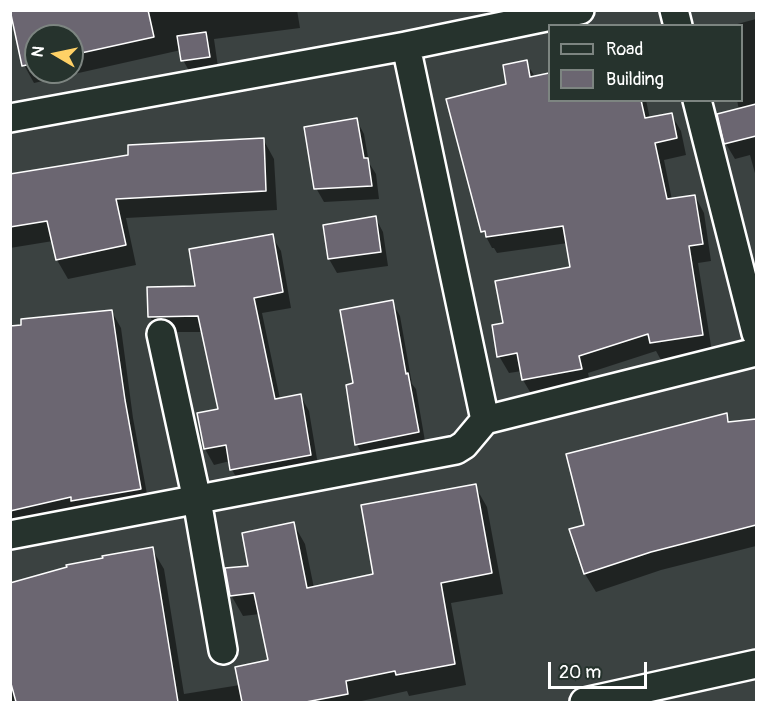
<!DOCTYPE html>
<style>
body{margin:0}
#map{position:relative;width:767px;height:713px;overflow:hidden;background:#3b4241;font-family:Pangolin,sans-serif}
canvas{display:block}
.frame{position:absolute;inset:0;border:12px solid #fff;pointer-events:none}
.legend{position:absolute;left:548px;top:24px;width:195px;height:78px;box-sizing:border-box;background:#26332d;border:2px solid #7d8581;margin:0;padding:8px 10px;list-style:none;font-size:18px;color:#fff}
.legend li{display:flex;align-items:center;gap:12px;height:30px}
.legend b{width:30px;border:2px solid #7d8581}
.north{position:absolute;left:24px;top:24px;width:60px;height:60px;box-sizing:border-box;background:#26332d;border:2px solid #7d8581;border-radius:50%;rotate:279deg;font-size:16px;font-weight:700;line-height:24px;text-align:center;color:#fff}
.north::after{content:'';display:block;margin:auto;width:21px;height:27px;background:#ffd166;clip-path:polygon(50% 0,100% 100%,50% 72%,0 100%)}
.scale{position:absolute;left:548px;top:662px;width:99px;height:27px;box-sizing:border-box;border:3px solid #fff;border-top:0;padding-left:8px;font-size:18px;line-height:21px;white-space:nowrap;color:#fff;-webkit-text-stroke:4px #26332d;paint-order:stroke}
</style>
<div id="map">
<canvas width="767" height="713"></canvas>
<div class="frame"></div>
<ul class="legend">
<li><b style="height:8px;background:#26332d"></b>Road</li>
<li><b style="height:16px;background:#6b6671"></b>Building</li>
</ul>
<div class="north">N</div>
<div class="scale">20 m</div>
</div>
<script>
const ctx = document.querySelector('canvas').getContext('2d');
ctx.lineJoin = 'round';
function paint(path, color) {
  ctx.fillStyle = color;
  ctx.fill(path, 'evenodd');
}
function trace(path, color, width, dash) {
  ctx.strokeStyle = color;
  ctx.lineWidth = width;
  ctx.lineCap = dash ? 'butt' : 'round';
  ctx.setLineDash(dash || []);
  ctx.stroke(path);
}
const shadow = new Path2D(`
 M22 10H297L300 28 214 39 219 74 193 78 183 60 181 50 34 83 24 65ZM36 36H72V72H36Z
 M756 19V177L750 155 735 159 726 144 719 115 739 110 737 100H742V26H730Z
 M526 62 535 77 550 74V100H646L650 119 671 114 681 131 686 155 664 160 672 200 695 196 704 213 711 261 698 263 712 352 661 360 656 351 588 373 591 386 533 397 523 380 522 371 509 373 499 356 572 268 568 243 497 253 494 248H492L483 231 508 85Z
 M356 119 364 134 369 163 376 174 379 199 324 202 316 188Z
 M263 139 274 159 277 210 126 218 136 265 68 279 57 260 53 241 10 248V175Z
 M375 217 383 232 388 266 337 273 329 259Z
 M272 236 281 251 291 308 262 313 280 399 300 395 309 411 319 471 241 485 232 470 230 461 214 465 205 449 199 414 220 410 203 332H159L150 317 197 288Z
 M392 302 400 316 412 384 416 389 426 447 365 459 357 445 348 386 355 384Z
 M112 312 121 328 133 418 149 505 10 529V407Z
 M726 415 731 424 756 421V546L661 570 596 592 585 574V526Z
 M475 486 487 507 503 594 451 603 466 685 409 696 407 691 357 702H10V584L152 549 164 569 184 694 240 685 270 661 260 614 243 616 231 595 250 567 293 523 305 544 314 588 375 575Z`);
const building = new Path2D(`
 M10 10H148L154 37 72 55V36H36V63L22 66Z
 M206 32 210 57 181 61 177 36Z
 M527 60 530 77 549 73V100H641L645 118 672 113 677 138 655 143 667 199 695 195 703 244 689 246 703 335 650 343 648 334 579 356 582 369 522 380 517 353 497 357 492 325 503 323 495 281 570 267 563 226 486 237 485 231 481 232 446 99 506 84 503 65Z
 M756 104V136L724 144 717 114Z
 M357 118 364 158H368L372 186 314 189 304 127Z
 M264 138 266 191 116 199 126 245 56 260 47 221 10 227V174L128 155V145Z
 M376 216 381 252 328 259 323 225Z
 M273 234 283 292 254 298 275 399 301 394 311 455 230 470 226 445 204 449 197 413 218 409 198 316 148 317 147 287 195 286 189 249Z
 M393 300 406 374 408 373 419 432 355 445 346 385 353 383 340 310Z
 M112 310 125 400 141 489 71 501V497L10 511V326L21 325V319Z
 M727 413 728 422 756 419V525L651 552 584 574 569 529 584 525 566 454Z
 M476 484 492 573 441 583 455 664 396 675 395 671 346 681 348 694 306 702H242L235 667 268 660 254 593 230 596 225 568 248 566 242 533 294 522 307 588 373 574 361 505Z
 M153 547 178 702H16L10 680V583L67 567 66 565 103 558 102 556Z`);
const street = new Path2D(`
 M674 10 678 26
 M406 46 485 420
 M697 100 756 333
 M10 118 406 46 580 10
 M161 334 197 500 223 650
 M10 535 456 450 464 445 485 420 756 352
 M584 702 756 664`);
paint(shadow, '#0007');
paint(building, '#6b6671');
trace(building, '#fff', 1.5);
trace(street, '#fff', 32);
trace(street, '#26332d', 27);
</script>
